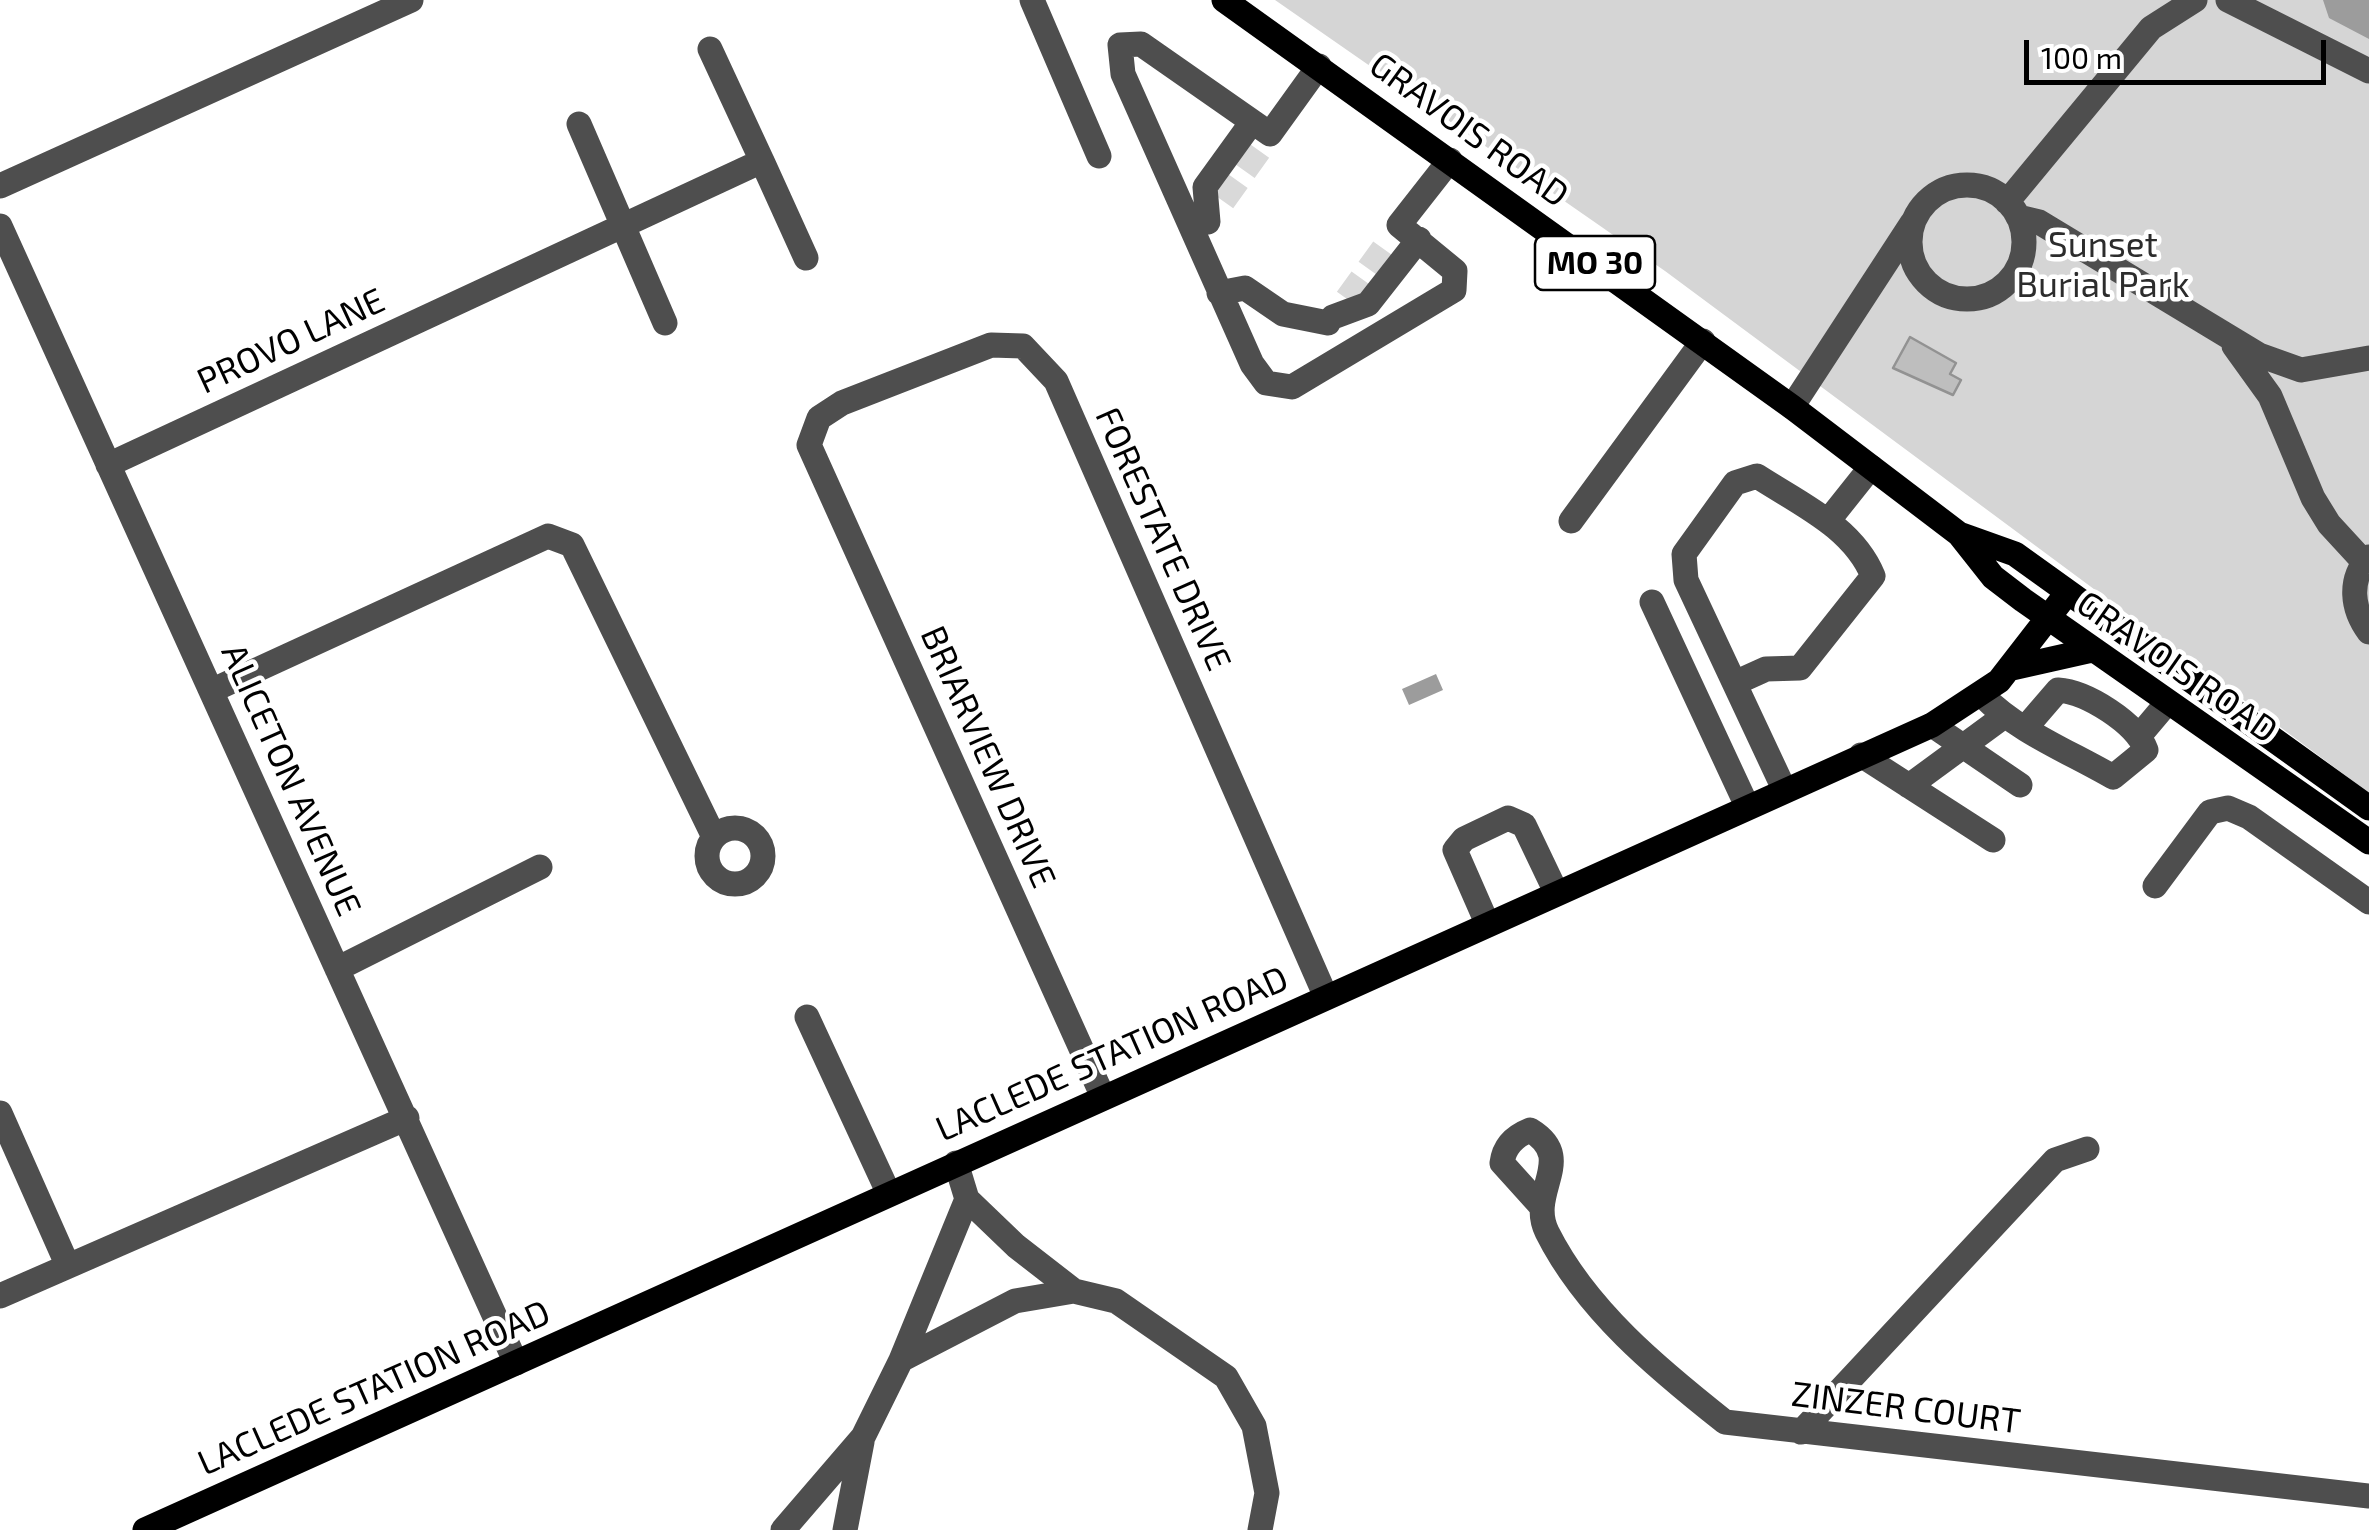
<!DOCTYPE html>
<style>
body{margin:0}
#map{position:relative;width:2369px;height:1530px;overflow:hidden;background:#fff;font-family:"Exo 2",sans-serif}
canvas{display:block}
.scale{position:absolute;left:2024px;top:40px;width:302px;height:45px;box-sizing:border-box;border:5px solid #000;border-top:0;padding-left:12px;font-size:30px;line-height:35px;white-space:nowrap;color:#000;-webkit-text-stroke:8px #fff;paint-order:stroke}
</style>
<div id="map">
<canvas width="2369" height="1530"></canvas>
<div class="scale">100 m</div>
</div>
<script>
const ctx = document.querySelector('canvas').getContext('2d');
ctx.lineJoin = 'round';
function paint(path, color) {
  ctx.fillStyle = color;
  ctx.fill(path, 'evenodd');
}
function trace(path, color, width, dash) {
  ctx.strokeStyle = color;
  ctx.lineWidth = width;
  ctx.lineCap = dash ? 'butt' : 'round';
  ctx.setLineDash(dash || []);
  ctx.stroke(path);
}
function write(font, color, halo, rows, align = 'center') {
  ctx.font = font + ' "Exo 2",sans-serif';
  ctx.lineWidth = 9;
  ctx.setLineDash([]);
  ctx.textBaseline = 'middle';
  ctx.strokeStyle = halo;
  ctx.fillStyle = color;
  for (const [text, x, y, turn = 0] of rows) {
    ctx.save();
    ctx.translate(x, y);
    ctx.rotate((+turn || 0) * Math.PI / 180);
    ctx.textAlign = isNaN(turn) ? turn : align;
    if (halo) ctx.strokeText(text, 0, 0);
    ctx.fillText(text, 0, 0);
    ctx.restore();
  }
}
const green = new Path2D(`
 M1275 0H2369V793L1665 271Z`);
const water = new Path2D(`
 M2323 0H2369V39L2329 18Z
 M1436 674 1443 690 1409 705 1402 689Z`);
const building = new Path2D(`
 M1910 337 1956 363 1950 374 1961 380 1953 395 1893 368Z`);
const minorTunnel = new Path2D(`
 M1223 201 1260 149
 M1347 299 1389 241`);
const minor = new Path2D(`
 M1032 0 1099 156
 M2228 0 2369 71
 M710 49 762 161
 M1319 66 1270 134 1141 44 1120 45 1123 74 1252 364 1266 383 1292 387 1454 290 1455 271 1399 225 1450 160
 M579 124 665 323
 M1910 242a57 57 0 1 1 114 0a57 57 0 1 1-114 0Z
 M0 186 411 0
 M2007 202 2151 28 2195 0
 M2018 217 2039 222 2259 355 2301 370 2369 358
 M1208 222 1205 187 1252 122
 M0 226 516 1363
 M1219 293 1245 288 1283 314 1328 323
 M1333 317 1368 304 1419 239
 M2234 346 2270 396 2313 498 2329 524 2364 562
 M1792 407 1912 223
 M108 465 762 161 806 258
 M1571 521 1703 341
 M1828 521 1871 467
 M2369 557C2348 580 2352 609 2369 632
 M1652 602 1747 806
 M1735 683 1766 669 1800 668 1873 576C1853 527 1800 504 1757 476L1735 483 1684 554 1686 580 1784 789
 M213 690 548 536 572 545 714 837
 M1983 696C2017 731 2070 752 2113 777L2146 750C2136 723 2087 692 2058 690L2027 726
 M1932 725 2020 785
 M2140 735 2167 703
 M1861 755 1993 840
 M1909 786 2003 717
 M707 856a28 28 0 1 1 56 0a28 28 0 1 1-56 0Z
 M2155 886 2210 812 2228 808 2249 817 2369 902
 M1487 923 1455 850 1464 839 1508 818 1524 825 1556 892
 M337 969 540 867
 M807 1017 889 1194
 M1103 1097 809 445 819 418 842 403 991 345 1023 346 1056 381 1326 997
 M0 1113 67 1264
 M956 1163 967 1199 1016 1246 1074 1291 1116 1301 1226 1377 1254 1426 1267 1493 1260 1530
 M1539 1204 1502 1163C1504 1146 1515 1136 1530 1130 1578 1159 1527 1191 1547 1232 1586 1310 1658 1369 1725 1422L2369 1496
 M0 1296 407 1118
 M901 1360 1015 1301 1074 1291
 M1801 1432 2055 1160 2087 1149
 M783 1530 863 1437 901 1360 967 1199
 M845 1530 862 1442`);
const major = new Path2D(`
 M1224 0 1792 407 1959 534 1993 577 2023 600 2369 842
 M1959 534 2015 554 2369 808
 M2012 668 2092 650
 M145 1530 1932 725 1999 681 2068 592`);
const shields = [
 [1595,263,120]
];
const shieldNames = [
 ["MO 30",1595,263]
];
const streetNames = [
 ["GRAVOIS ROAD",1469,130,36],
 ["PROVO LANE",291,341,-25],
 ["FORESTATE DRIVE",1163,539,66],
 ["GRAVOIS ROAD",2177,667,35],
 ["BRIARVIEW DRIVE",988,757,66],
 ["ALICETON AVENUE",291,780,66],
 ["LACLEDE STATION ROAD",1112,1054,-24],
 ["LACLEDE STATION ROAD",374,1388,-24],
 ["ZINZER COURT",1906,1408,7]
];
const parkNames = [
 ["Sunset",2103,245],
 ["Burial Park",2103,285]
];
paint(green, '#d5d5d5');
paint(water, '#9c9c9c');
paint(building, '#bebebe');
trace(building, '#929292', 2.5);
trace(minorTunnel, '#d9d9d9', 25, [25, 12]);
trace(minor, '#4e4e4e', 25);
trace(major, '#000', 25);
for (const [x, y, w] of shields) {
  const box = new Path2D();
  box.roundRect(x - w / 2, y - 27, w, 54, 8);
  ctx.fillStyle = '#fff';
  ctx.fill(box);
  trace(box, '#000', 2.5);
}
write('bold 32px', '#000', null, shieldNames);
write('35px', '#000', '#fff', streetNames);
write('35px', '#2c2c2c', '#fff', parkNames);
</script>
